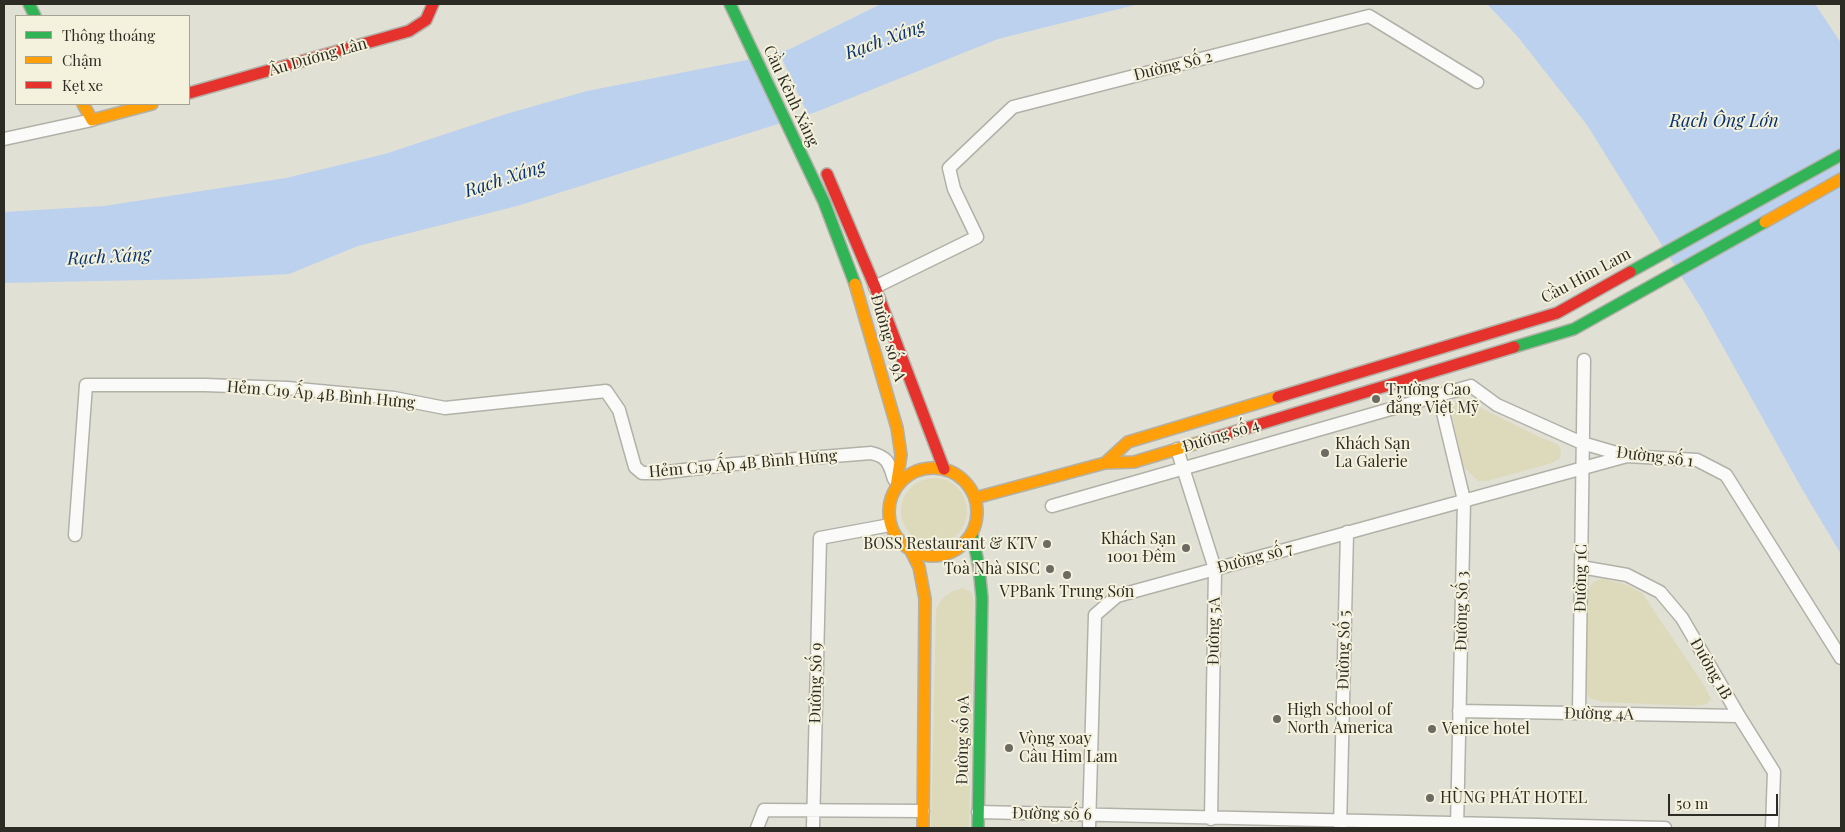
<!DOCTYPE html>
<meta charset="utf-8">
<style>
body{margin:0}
#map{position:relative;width:1845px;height:832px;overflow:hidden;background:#e1e0d5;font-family:"Playfair Display",serif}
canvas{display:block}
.frame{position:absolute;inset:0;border:5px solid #2d2c24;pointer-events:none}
.legend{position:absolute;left:15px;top:15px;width:175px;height:90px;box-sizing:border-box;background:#f4f1dc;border:1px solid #a4a292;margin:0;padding:6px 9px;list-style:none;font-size:15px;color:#2d2c24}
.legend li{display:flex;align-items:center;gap:10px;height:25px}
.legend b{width:25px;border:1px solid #a4a292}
.scale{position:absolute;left:1668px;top:794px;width:110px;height:22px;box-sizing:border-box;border:2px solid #2d2c24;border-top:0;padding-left:6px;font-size:15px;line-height:18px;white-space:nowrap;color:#2d2c24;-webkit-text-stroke:4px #f4f1dc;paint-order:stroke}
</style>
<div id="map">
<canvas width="1845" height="832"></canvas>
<div class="frame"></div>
<ul class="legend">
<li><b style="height:6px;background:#30b455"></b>Thông thoáng</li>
<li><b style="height:6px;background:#ff9f0a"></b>Chậm</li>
<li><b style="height:6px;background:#e5322d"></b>Kẹt xe</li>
</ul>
<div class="scale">50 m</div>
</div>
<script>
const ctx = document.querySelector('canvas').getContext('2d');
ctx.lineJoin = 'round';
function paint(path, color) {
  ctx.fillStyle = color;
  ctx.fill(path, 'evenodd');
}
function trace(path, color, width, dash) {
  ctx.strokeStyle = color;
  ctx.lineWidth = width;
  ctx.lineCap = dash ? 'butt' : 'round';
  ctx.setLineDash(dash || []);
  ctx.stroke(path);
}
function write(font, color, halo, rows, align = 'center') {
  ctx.font = font + ' "Playfair Display",serif';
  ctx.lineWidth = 4;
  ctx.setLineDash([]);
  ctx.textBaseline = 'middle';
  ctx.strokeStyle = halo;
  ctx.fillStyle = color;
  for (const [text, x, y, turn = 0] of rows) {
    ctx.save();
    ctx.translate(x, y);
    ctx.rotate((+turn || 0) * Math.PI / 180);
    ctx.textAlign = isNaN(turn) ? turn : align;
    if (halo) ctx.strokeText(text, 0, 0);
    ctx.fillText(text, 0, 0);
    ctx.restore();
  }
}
const green = new Path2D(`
 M1458 398 1465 400 1537 436 1557 444 1561 449 1560 458 1552 463 1487 481H1478L1463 466 1451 410 1454 402Z
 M901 511a33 33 0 1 1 66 0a33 33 0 1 1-66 0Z
 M1604 579 1627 585 1642 593 1704 685 1711 699 1707 704 1694 706 1602 702 1589 698 1586 690 1587 595C1590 584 1593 580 1604 579Z
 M963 588 971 592 974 600 969 828H931L936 611C941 596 949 592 963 588Z`);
const water = new Path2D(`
 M881 4H1139L998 39 816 112 517 206 358 246 289 274 196 279 4 283V212L104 206 286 178 385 154 506 114 587 91 747 60 790 49Z
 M1487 4H1815L1841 43V554L1802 489 1703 311 1587 125 1518 37Z`);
const pier = new Path2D(`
 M778 50 809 117 781 125 749 56Z`);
const street = new Path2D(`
 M4 139 92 120
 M875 287 977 237 954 189 949 168 1013 107 1369 16 1477 82
 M1439 396 1464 500 1457 828
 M1177 449 1215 569 1211 819
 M1052 506 1471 386 1497 405 1582 443 1627 456 1697 460 1726 475 1841 658
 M75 535 86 385H205L287 388 394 398 445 408 606 391 619 410 635 467 642 473H659L734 464 871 453C888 457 889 463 894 479
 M1581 567 1627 575 1660 592 1682 618 1739 716 1774 772 1772 828
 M1459 711 1739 716
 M1579 713 1584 360
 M978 812 1665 828
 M757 828 764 810 923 811
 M813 828 820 538 890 525
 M1089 828 1095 615 1117 596 1627 456
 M1340 828 1347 532`);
const fast = new Path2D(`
 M29 4 35 16
 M730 4 824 202 855 284
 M1630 272 1841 155
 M1514 347 1574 329 1765 222
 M972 534 979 567 982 598 978 828`);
const slow = new Path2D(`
 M83 104 92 120 152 104
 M1765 222 1841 179
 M855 284 897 428 901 455 896 487
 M1105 463 1128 442 1278 397
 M889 512a44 44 0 1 1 88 0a44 44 0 1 1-88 0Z
 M975 498 1105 463 1134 462 1204 441
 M911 551 919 567 925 599 923 828`);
const jam = new Path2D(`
 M189 93 409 31 426 20 433 4
 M827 174 875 287 944 469
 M1278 397 1557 313 1630 272
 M1204 441 1514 347`);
const markers = [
 [1376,399,5,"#6c6b62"],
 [1325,453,5,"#6c6b62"],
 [1047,544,5,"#6c6b62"],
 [1186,548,5,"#6c6b62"],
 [1050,569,5,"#6c6b62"],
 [1067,575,5,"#6c6b62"],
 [1277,719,5,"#6c6b62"],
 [1432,729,5,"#6c6b62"],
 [1009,748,5,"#6c6b62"],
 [1430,798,5,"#6c6b62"]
];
const streetNames = [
 ["Âu Dương Lân",318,57,-16],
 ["Đường Số 2",1173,66,-14],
 ["Cầu Kênh Xáng",791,96,65],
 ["Cầu Him Lam",1586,276,-28],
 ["Đường số 9A",888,338,74],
 ["Hẻm C19 Ấp 4B Bình Hưng",321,395,5],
 ["Đường số 4",1221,436,-17],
 ["Đường số 1",1655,457,7],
 ["Hẻm C19 Ấp 4B Bình Hưng",743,464,-5],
 ["Đường số 7",1255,558,-15],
 ["Đường 1C",1581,578,-89],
 ["Đường Số 3",1462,611,-89],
 ["Đường 5A",1214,631,-89],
 ["Đường Số 5",1344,650,-89],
 ["Đường 1B",1711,669,60],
 ["Đường Số 9",816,683,-89],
 ["Đường 4A",1599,714,1],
 ["Đường số 9A",963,740,-89],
 ["Đường số 6",1052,814,1]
];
const poiNames = [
 ["Trường Cao",1386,390],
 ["đẳng Việt Mỹ",1386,408],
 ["Khách Sạn",1335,444],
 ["La Galerie",1335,462],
 ["Khách Sạn",1176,539,"right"],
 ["1001 Đêm",1176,557,"right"],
 ["BOSS Restaurant & KTV",1037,544,"right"],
 ["Toà Nhà SISC",1040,569,"right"],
 ["VPBank Trung Sơn",1067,592,"center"],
 ["High School of",1287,710],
 ["North America",1287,728],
 ["Venice hotel",1442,729],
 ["Vòng xoay",1019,739],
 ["Cầu Him Lam",1019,757],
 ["HÙNG PHÁT HOTEL",1440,798]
];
const waterNames = [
 ["Rạch Xáng",885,40,-20],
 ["Rạch Ông Lớn",1724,121],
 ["Rạch Xáng",505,179,-18],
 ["Rạch Xáng",109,257,-3]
];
paint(green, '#ddd9bb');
paint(water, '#bcd1ee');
paint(pier, '#e1e0d5');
trace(street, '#b2b1a8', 15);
trace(fast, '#b2b1a8', 14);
trace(slow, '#b2b1a8', 14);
trace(jam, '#b2b1a8', 14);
trace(street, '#fafaf9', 12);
trace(fast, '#30b455', 11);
trace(slow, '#ff9f0a', 11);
trace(jam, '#e5322d', 11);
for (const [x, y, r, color] of markers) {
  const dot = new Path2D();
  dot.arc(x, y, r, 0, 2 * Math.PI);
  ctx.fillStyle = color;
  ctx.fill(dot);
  trace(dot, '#f4f1dc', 2);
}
write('16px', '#2d2c24', '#f4f1dc', streetNames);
write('16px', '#2d2c24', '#f4f1dc', poiNames, 'left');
write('italic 18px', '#053272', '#f4f1dc', waterNames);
</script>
